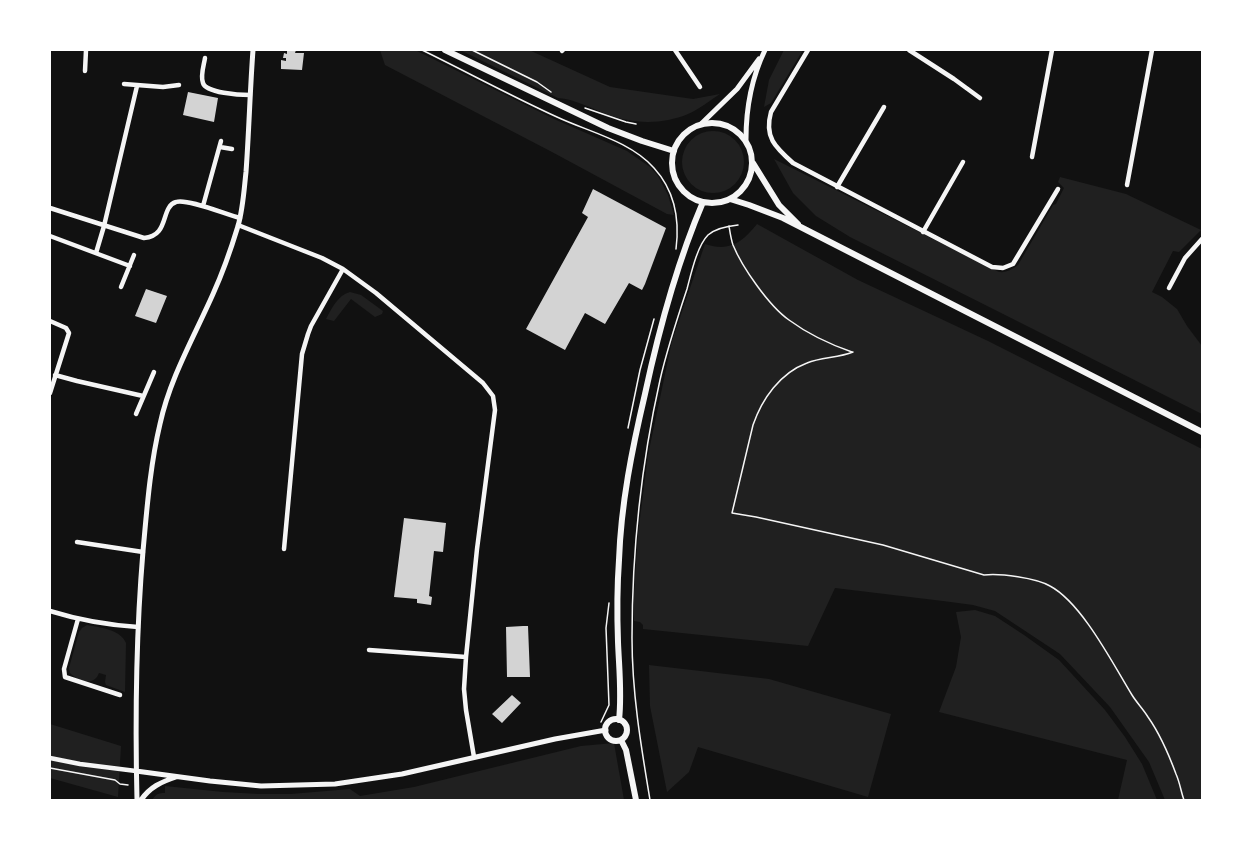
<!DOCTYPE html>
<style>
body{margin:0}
#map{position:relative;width:1252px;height:850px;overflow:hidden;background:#111;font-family:Commissioner,sans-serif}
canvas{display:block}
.frame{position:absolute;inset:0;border:51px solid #fff;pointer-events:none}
</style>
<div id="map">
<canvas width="1252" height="850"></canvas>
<div class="frame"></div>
</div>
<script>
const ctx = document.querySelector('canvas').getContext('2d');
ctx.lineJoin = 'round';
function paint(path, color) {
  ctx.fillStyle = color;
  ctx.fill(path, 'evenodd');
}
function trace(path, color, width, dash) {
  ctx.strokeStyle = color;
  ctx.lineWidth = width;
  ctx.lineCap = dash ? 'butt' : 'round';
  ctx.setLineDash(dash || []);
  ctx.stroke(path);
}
const green = new Path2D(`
 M380 50H415L554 119 627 151 650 167 658 176 668 195 674 215 667 214 552 152 385 65Z
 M460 50H529L610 87 693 99 720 94C710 100 700 109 688 114 662 125 632 124 606 114 591 108 574 99 558 98Z
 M784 50H803L771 103 764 107 769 80Z
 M682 162a31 31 0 1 1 62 0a31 31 0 1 1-62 0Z
 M774 159 999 272C1006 273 1013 269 1018 265L1053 205 1056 204 1064 188 1058 182 1060 177 1126 194 1201 230 1179 252 1173 251 1152 292 1162 297 1177 309 1187 326 1202 346V414L850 237 816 216 793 193Z
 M757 224 858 280 988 341 1202 449V800H1165L1149 762 1110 707 1060 654 995 611 973 605 943 601 835 588 808 646 643 629V625L640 622 634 621V592L638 534 648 455 672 341 705 244C729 252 742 243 757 224Z
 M350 292 361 295 383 311 382 314 375 317 351 299 334 321 326 319C332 308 337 296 350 292Z
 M975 610 995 616 1024 635 1059 660 1105 710 1125 737 1142 764 1157 800H1118L1127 760 939 712 956 667 961 637 956 612Z
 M87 625C101 628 120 629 126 643L125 692 106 685 105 682 106 675 99 673C94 687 78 681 70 673L69 668 79 632 82 628Z
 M649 665 769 679 891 714 868 797 698 747 689 772 667 792 650 706Z
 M50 724 121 746 118 797 50 778Z
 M614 743 624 800H152C156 794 158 793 165 793V786L223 792 259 794H291L350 789 360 796 414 787 581 746Z`);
const building = new Path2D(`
 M287 50H296L295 53H304L302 70 281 69V60L286 61V58H283L284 53 287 54Z
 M188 92 218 98 214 122 183 115Z
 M593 189 666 228 645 284 642 290 629 283 605 324 585 313 565 350 526 329 588 217 582 213Z
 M146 289 167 296 156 323 135 316Z
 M404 518 446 523 443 552 434 551 429 596 432 597 431 605 417 603V599L394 597Z
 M523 626H528L530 677H507L506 627Z
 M512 695 521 703 502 723 492 714Z`);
const path = new Path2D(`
 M422 50C467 72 511 96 557 117 589 132 630 141 654 168 675 191 680 218 676 249
 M472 50 537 82 551 92
 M585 108 626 122 636 124
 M729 226C730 232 731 239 733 245 742 267 769 306 789 320 808 334 829 344 852 352
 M853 352C838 358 821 357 807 363 780 373 762 399 753 425L732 513 756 517 883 545 984 575C1000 573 1036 578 1050 586 1082 603 1113 664 1132 695 1137 703 1143 709 1148 717 1160 734 1169 755 1176 774 1180 783 1181 792 1184 800
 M628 428 640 370 654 319
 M601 722 609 705 606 628 609 603
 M50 768 115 780 120 784 128 785
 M650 800C641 746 632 693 632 638 632 551 641 465 660 380 667 349 677 319 687 289 691 274 697 246 708 235 716 228 728 226 738 225`);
const minor = new Path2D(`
 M675 50 700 87
 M808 50 771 112C764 137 775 147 793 163L992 267 1003 268 1013 264 1058 189
 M909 50 954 79 980 98
 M562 51 563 50
 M205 58C204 65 200 76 203 83 206 93 240 95 250 95
 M85 71 86 50
 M124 84 163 87 179 85
 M220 147 232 149
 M1032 157 1052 50
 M1127 185 1152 50
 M837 187 884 107
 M203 206 221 141
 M50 208 144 238C170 236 160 207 176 202 187 198 227 215 240 218
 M238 225 322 258 343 269 376 293 483 383 493 396 495 410 477 549 466 657 464 689 466 710 474 757
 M923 232 963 162
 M50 236 130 266
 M96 253 104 226 137 86
 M121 287 134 255
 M1169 288 1185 258 1202 239
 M50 321 66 328 69 333 50 393
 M55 375 77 381 143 396
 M136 414 154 372
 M77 542 143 552
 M284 549 302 354 308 334 311 326 343 269
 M50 611C79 620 107 625 138 627
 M78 619 64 669 65 677 120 695
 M369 650 466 657
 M50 758 80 764 136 771`);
const tertiary = new Path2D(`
 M701 124 737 89 759 59
 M746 139C746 109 752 77 765 50
 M136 771 210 781 261 786 335 784 402 774 555 739 606 730
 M137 800C135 717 136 634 143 551 147 508 150 466 160 424 170 378 194 337 213 294 223 272 231 249 238 226 243 209 244 190 246 172 249 131 250 90 253 50
 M141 800C150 787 161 782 176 777`);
const secondary = new Path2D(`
 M445 50 608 128 642 141 674 151
 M672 163a40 40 0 1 1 80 0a40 40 0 1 1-80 0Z
 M753 163 779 205 798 224
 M730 199 749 205 783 218 1202 432
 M605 730a11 11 0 1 1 22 0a11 11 0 1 1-22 0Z
 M619 720C622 694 619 668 618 642 617 615 617 588 619 560 621 504 632 449 645 394 659 329 677 263 703 202
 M621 740 626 750 636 800`);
paint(green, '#202020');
paint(building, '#d3d3d3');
trace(path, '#f5f5f5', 1.5);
trace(minor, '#f5f5f5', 4.5);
trace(tertiary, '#f5f5f5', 5);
trace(secondary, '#f5f5f5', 6);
</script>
